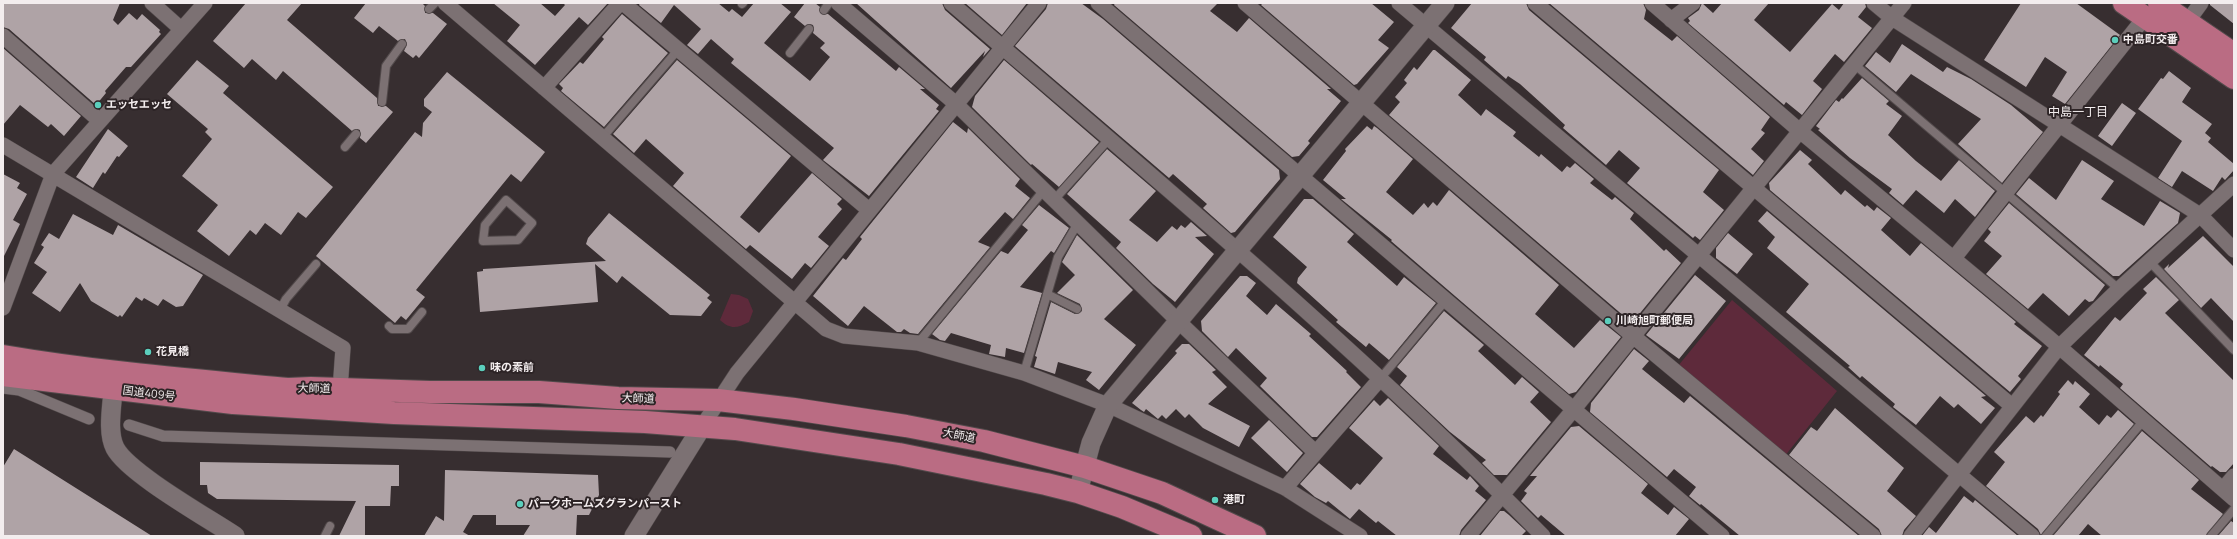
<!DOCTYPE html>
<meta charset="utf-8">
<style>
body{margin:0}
#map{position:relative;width:2237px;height:539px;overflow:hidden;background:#372e30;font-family:Manrope,sans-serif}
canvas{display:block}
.frame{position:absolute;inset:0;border:4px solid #f3edee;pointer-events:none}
</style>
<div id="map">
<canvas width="2237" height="539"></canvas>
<div class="frame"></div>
</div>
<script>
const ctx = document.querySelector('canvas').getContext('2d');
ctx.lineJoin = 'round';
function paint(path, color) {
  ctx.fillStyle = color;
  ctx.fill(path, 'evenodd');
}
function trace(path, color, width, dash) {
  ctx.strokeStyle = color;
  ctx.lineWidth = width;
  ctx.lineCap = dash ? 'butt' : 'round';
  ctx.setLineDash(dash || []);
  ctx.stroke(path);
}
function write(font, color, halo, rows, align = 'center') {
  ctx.font = font + ' Manrope,"Noto Sans JP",sans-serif';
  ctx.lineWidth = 4;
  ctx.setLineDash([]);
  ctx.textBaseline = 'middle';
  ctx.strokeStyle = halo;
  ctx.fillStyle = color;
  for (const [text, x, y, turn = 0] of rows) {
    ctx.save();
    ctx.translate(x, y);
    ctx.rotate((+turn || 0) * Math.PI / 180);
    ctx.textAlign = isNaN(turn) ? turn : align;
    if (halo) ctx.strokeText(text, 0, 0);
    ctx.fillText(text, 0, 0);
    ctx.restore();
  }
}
const green = new Path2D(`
 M731 294 739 295 748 299 753 311 749 322C737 328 731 330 720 320Z
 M1732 300 1837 391 1784 457 1678 366Z`);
const building = new Path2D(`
 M3 3H120L113 20 118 25 129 13 137 20 142 14 160 30 159 32 161 34 131 67H126L105 91 106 93 96 105 9 29 3 27Z
 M246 3H302L287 20 377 98 378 106H386L393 112 366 143 360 138V130L357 129 352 131 283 71 276 80 252 59 244 68 213 41Z
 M366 3H422L425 6V13H433L447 24 419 58 416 55 413 58 404 51 407 44 405 39 398 41 379 26 373 33 354 18Z
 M493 3H540L555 16 565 5 563 3H608L588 25 579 17 535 65 507 41 520 25Z
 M640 3H718L729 12 732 9 742 17 754 3H780L791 12 764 43 810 81 830 57 820 48 825 43 813 33 814 29 813 25 809 24 805 26 794 17 805 3H815L820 7 821 14H828L896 71 899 67 925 89H920L939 105 936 109 939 111 869 196 823 160 834 148 731 63 734 59 711 39 698 54 687 45 701 29 674 5 661 23 639 5Z
 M856 3H942L945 10 990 49 983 57 985 51 951 88Z
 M965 3H1027L1002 35Z
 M1048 3H1081L1103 19 1279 170 1280 179 1235 232 1231 233 1203 208 1207 204 1173 174 1169 178 1015 46 1046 9Z
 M1115 3H1218L1210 11 1237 32 1249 18 1331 89H1327L1341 101 1308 141 1310 143 1299 156 1292 157 1114 5Z
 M1263 3H1371L1394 22 1378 40 1389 48 1357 84 1354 85 1261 5Z
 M1472 3H1526L1529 10 1719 170 1703 192 1724 210 1700 240 1695 236 1693 238 1627 183 1640 168 1619 150 1606 165 1563 128 1565 125 1552 113 1520 84 1508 76 1506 79 1484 60 1486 57 1451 28Z
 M1549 3H1643L1646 10 1644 19 1672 41 1677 36 1770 117 1761 130 1765 133 1751 149 1764 161 1753 175Z
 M1702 3 1713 13 1722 3H1769L1754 20 1790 52 1832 4 1839 10 1844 3H1865L1866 7 1858 17 1872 28 1844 62 1835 54 1813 81 1822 89 1802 115 1786 102 1784 105 1688 23 1690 21 1688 18 1699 10Z
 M2021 3H2076L2120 35 2065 104 2052 96 2067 72 2045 57 2026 87 1984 60Z
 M2210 3H2234V24L2210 5Z
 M622 14 668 53 604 127 561 91 563 88 559 84 580 62 583 64 604 39 602 37Z
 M1902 44 1943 72 1947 67 1971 79 2011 105 2043 132 2002 183 1958 144 1981 119 1911 74 1896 92 1865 66 1876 52 1890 63Z
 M3 48 81 116 64 136 51 124 48 127 20 105 3 125Z
 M1433 50H1435L1471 80 1458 95 1481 116 1486 109 1516 132 1513 136 1539 157 1541 154 1562 172 1567 166 1570 168 1575 163 1594 179 1590 183 1612 200 1615 197 1634 213 1630 219 1664 251 1666 249 1681 263 1632 323 1389 115 1400 102 1395 97 1407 83 1404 80 1414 67 1417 70Z
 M197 60 229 86 223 93 333 187 306 218 298 212 281 235 265 223 256 235 250 230 229 256 197 231 218 205 182 176 212 139 205 132 208 129 167 94Z
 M677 60 791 156 740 217 759 233 812 173 842 199 837 204 842 209 818 237 829 246 811 268 805 263 792 279 750 245 746 249 673 186 684 173 646 139 634 153 613 134Z
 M1004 60 1099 142 1059 187 1032 164 1031 165 972 107 975 96Z
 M2169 71 2191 88 2182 102 2212 124 2205 133 2211 138 2208 142 2234 164V170L2225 180 2222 177 2213 191 2182 171 2172 187 2158 178 2182 141 2138 109 2161 78 2163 79Z
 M447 72 545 152 521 182 511 174 416 290 425 297 406 320 401 316 395 323 316 256 415 132 422 137 423 123 432 112 424 106V99Z
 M1862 78 1889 101 1886 104 1902 116 1888 135 1916 161 1941 181 1959 160 1995 191 1975 217 1955 199 1944 213 1916 190 1903 205 1889 193 1892 189 1850 158 1818 130 1820 129 1816 126 1836 100 1839 102 1842 98 1843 99Z
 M2122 103 2136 113 2112 146 2098 136Z
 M953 122 967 133 968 128 1020 179 1015 186 1030 198 1013 219 1005 212 978 242 990 247 918 334 910 333 904 329 901 332H897L864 306 848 326 813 296 843 258 846 260 862 239 860 237Z
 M1367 126 1372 130 1374 126 1377 128 1413 159 1386 192 1413 215 1424 203 1428 208 1433 202 1437 206 1449 190 1559 285 1535 314 1574 348 1600 320 1621 337 1576 392 1569 394 1391 241 1392 240 1341 199H1346L1323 180 1346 151 1345 149Z
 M108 129 128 146 119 157 117 156 105 174 103 172 93 188 76 177Z
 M1107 149 1156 191 1129 220 1157 242 1172 226 1177 230 1181 225 1185 228 1191 222 1207 236 1195 237 1214 254 1175 302 1153 284 1116 248 1121 242 1067 194Z
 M1800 150 1812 160 1808 164 1841 195 1845 190 1865 207 1867 205 1874 211 1877 207 1891 218 1881 230 1910 256 1921 243 2016 322 2014 324 2042 346 2018 376 2021 379 2010 392 1770 190 1769 183Z
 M2082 160 2114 181 2101 199 2144 226 2160 201 2180 213 2178 223 2119 276H2113L2016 194 2029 178 2056 200Z
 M3 174 20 183 17 188 27 194 13 220 20 224 3 258Z
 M1304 199H1313L1354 234 1347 242 1397 286 1404 277 1436 303 1389 360 1369 343 1366 347 1336 322 1338 320 1297 283 1298 278 1307 267 1273 237Z
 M2009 203 2105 285 2093 301 2089 302 2085 299 2069 316 2043 293 2028 309 1986 274 2002 256 1984 241 1991 232 1988 229Z
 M1039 205 1069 228 1054 253 1051 251 1020 287 1042 293 1024 353 1006 348 1005 357 989 354 991 345 951 333 945 341 940 340 932 334 1001 251 1008 254 1028 230 1022 225Z
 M1767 211 1986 396 1981 397 1995 408 1981 424 1958 404 1954 408 1940 396 1916 425 1893 407 1895 404 1862 376 1860 378 1848 367 1850 366 1786 312 1809 284 1767 248 1775 237 1758 221Z
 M609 213 710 295 707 298 712 302 701 316 670 315 622 276 617 283 595 264 598 302 480 312 477 272 483 271V269L606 261 586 244 588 238Z
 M73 214 113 235 118 225 203 275 183 306 176 307 163 299 158 306 144 298 142 301 136 297 122 317 120 315 118 317 91 301 80 283 60 312 32 293 47 272 34 263 44 247 41 245 49 233 59 239Z
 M1728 233 1753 254 1737 274 1716 258V248Z
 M1077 235 1133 290 1104 319 1136 345 1099 390 1086 380 1092 372 1058 362 1055 374 1034 367 1037 357 1035 356 1051 302 1075 314 1082 311 1080 304 1057 293 1075 275 1062 262Z
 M2203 236 2234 267V322L2211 298 2201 308 2164 269 2169 264 2168 268Z
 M1695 275 1726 301 1679 359 1646 335Z
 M1240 276H1247L1256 283 1246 296 1267 315 1276 304 1311 334 1309 336 1347 371 1346 372 1361 387 1317 437H1312L1260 386 1267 378 1236 348 1228 357 1202 331 1201 321Z
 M2156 277 2179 300 2165 313 2234 381V463L2226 472H2220L2212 466 2211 467 2120 388 2123 384 2100 365 2099 367 2084 355 2115 317 2120 321 2147 293 2143 289Z
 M1444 311 1484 345 1478 351 1515 385 1522 377 1539 392 1530 402 1551 422 1507 475H1494L1482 463 1486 460 1450 432 1400 385 1407 376 1397 367Z
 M1182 344H1189L1216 370 1212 372 1227 387 1208 404 1250 426 1239 447 1203 428 1189 414 1185 418 1176 409 1166 419 1162 415 1158 419 1146 409 1144 412 1141 410 1132 403 1177 353 1175 351Z
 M1634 349 1649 361 1642 369 1653 378 1684 403 1690 396 1859 536H1740L1701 504 1700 505 1689 496 1696 487 1674 469 1667 477 1590 412 1591 403Z
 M2068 380 2073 385 2075 381 2090 394 2079 407 2099 425 2107 415 2111 418 2118 410 2134 424 2041 535 2038 529 1986 486 2005 462 1994 452 2026 416 2034 423 2041 415 2043 417 2060 394 2058 392Z
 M1388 398 1439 446 1433 454 1467 480 1470 476 1479 486 1475 491 1486 500 1461 530 1459 536H1397L1378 521 1376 523 1359 509 1350 519 1328 501 1326 503 1315 497 1300 484 1319 463 1351 490 1357 483 1360 485 1383 458 1349 428 1374 400 1380 406Z
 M1835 408 1904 468 1887 491 1916 516 1904 530 1902 536H1882L1879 529 1789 455 1811 427 1817 431Z
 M1269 420 1303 453 1287 472 1251 438Z
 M1579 426 1648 484 1641 493 1668 515 1674 507 1689 519 1675 536H1566L1541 515 1538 518 1521 501 1527 493 1524 491 1537 476H1530L1571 427Z
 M2142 431 2199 480 2191 489 2223 514 2206 536H2102L2088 524 2078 536H2053Z
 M14 449 152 536H3V467Z
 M200 462 399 465V486H391L390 506H365V536H339L356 501 217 499 208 493 207 485H200Z
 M445 470 598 475 599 495 589 515H577L576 536H523L530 525H496V515H473L463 532 470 536H424L436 516 444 521Z
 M1964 496 1973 503 1975 500 2018 536H1922L1929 527 1936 533Z
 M1500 511H1504L1509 515 1526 531 1521 536H1480Z
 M2231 521 2234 523V536H2218Z`);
const service = new Path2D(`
 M742 4 743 3
 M429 9 435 3
 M824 10 829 3
 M790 53 809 29
 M1855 65 2119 289
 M382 102 386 66 402 44
 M602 138 678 50
 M345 147 356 134
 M506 200 532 223 518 240 483 241 485 225Z
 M1054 200 1109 139
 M2150 262 2234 350
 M1047 294 1077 309
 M280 310 286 299 316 264
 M389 326 392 329H408L422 312
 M918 343 1044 190
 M1024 373 1058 257 1078 223
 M1380 379 1446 300
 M325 536 330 526
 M2046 536 2144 420
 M2211 536 2234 509`);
const pedestrian = new Path2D(`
 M3 388 19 390 89 419
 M129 425 163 436 670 452`);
const minor = new Path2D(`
 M152 3 181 29
 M445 3 826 329 844 336 918 343 1024 373 1108 405 1285 488 1360 536
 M623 3 869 210
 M838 3 956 104 1178 321 1315 452
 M951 3C1152 176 1357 347 1543 536
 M1098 3 1722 536
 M1245 3 1633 336 1873 536
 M1399 3 2032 536
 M1535 3 2012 406
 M1652 3 1801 132 2048 337 2234 499
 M1874 3 1892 18 2200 215 2234 250
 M1671 20 1693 3
 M2182 29 2201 3
 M3 36 100 121
 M544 88 620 3
 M3 145 343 348 340 390
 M1954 258 2145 17
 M3 308 53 174 205 3
 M703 425 737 373 1039 3
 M1285 488 1380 379
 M2223 489 2234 476
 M1468 536 1574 409 1904 3
 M1911 536 2059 347 2119 289 2234 184`);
const tertiary = new Path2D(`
 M113 390C112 407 107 432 115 448 128 473 208 518 235 536
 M1078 492 1091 443 1108 405 1445 3
 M634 536 703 425`);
const trunk = new Path2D(`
 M2124 3 2234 78
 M2159 3 2234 54
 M3 356C97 372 193 380 288 389L311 388 430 392H539L618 398 718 400 794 409 906 426 984 441 1085 467 1162 493 1255 536
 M3 375 233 403 394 413 645 422 735 429 899 454 1046 484 1078 492 1122 507 1191 536`);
const markers = [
 [2115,40,4,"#5bcebc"],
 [98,105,4,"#5bcebc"],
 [1608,321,4,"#5bcebc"],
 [148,352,4,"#5bcebc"],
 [482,368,4,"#5bcebc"],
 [1215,500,4,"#5bcebc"],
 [520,504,4,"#5bcebc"]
];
const poiNames = [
 ["中島町交番",2123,40],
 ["エッセエッセ",106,105],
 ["川崎旭町郵便局",1616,321],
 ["花見橋",156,352],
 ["味の素前",490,368],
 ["港町",1223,500],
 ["パークホームズグランパースト",528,504]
];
const streetNames = [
 ["大師道",314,389,1],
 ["国道409号",149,394,7],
 ["大師道",638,399,2],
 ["大師道",959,436,11]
];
const neighbourhoodNames = [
 ["中島一丁目",2078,113]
];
paint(green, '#5e2a3b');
paint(building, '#afa3a6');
trace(service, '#524a4b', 10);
trace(pedestrian, '#524a4b', 12);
trace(minor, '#524a4b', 16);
trace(tertiary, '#524a4b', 20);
trace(trunk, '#524a4b', 24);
trace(service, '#7c7173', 8);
trace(pedestrian, '#7c7173', 11);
trace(minor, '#7c7173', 15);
trace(tertiary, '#7c7173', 19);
trace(trunk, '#ba6c83', 22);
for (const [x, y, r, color] of markers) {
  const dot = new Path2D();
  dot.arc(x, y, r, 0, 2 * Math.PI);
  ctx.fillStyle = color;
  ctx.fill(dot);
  trace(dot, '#2d2426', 1.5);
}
write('bold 11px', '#f3edee', '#2d2426', poiNames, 'left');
write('11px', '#f3edee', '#2d2426', streetNames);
write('12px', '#f3edee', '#2d2426', neighbourhoodNames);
</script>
